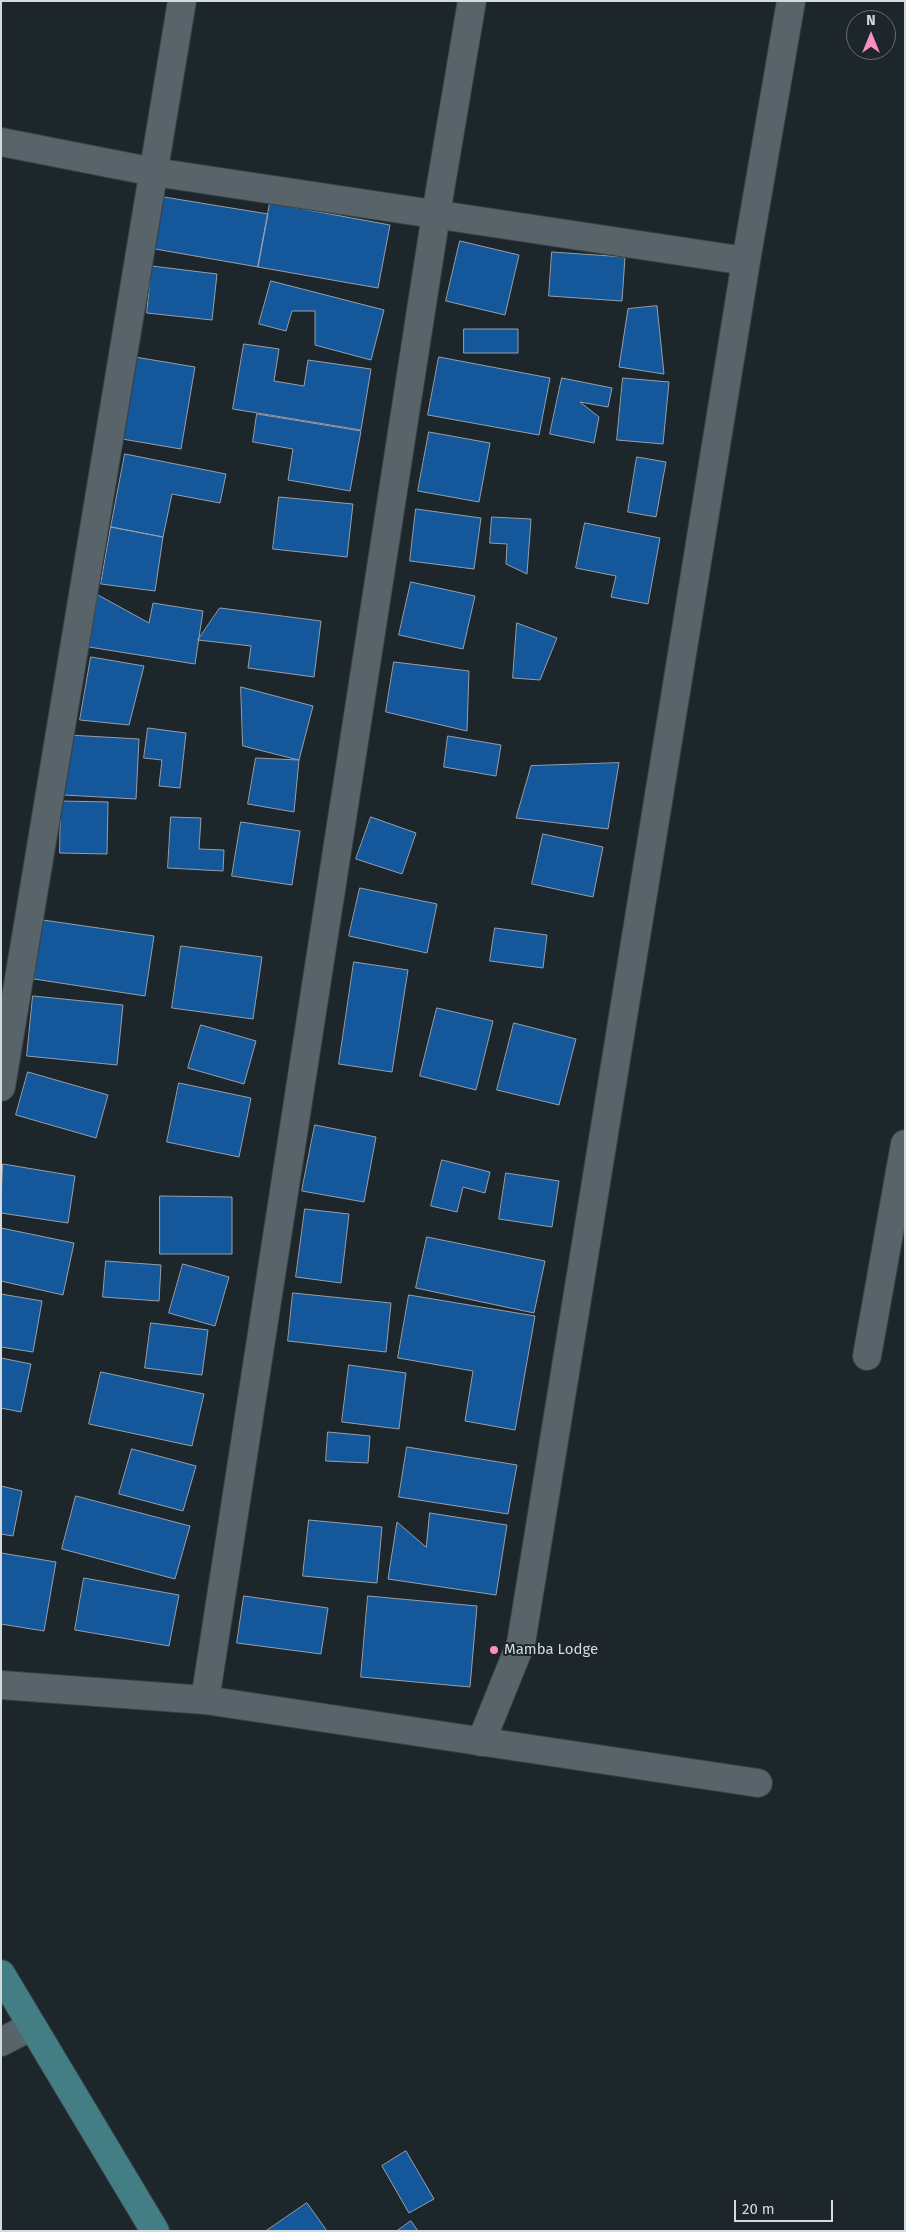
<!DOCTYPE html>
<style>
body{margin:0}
#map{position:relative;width:906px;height:2232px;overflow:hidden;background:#1c262b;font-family:"Fira Sans",sans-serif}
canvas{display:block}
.frame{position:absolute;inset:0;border:2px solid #d4dbde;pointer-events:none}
.north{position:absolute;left:846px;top:10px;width:50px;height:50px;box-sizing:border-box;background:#1c262b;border:1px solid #666e73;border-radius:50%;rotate:0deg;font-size:14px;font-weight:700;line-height:20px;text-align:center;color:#d4dbde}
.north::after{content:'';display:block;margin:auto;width:18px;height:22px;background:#fb8fc4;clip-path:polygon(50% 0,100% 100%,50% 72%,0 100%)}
.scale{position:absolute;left:734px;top:2200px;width:99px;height:22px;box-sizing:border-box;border:2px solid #d4dbde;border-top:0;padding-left:6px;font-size:15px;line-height:18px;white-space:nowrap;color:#d4dbde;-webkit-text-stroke:4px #1c262b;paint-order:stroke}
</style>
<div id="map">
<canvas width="906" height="2232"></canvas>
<div class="frame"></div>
<div class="north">N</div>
<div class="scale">20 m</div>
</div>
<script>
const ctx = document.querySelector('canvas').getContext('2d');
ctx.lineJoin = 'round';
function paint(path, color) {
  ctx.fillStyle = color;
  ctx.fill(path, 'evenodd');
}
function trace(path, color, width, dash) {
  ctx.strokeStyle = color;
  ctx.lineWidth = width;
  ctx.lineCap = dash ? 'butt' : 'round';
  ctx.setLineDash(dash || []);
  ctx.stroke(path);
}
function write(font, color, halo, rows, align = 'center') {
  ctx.font = font + ' "Fira Sans",sans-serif';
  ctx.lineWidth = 4;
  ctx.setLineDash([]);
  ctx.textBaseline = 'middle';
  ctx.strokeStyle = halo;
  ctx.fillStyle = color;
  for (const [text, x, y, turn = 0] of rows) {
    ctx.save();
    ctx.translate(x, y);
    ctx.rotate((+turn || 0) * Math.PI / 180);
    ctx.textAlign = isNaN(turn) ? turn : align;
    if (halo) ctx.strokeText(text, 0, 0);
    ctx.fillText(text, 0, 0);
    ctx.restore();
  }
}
const building = new Path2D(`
 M164 197 268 214 258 267 155 249Z
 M270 203 390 225 378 288 258 267Z
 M460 241 519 255 505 315 446 301Z
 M552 252 625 257 622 301 549 296Z
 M152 266 217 274 212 320 147 313Z
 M271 281 384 310 371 360 315 345V311H292L286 331 259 324Z
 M657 306 664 374 619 367 628 309Z
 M464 329H518V353H464Z
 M244 344 279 349 274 381 304 386 308 360 371 369 361 430 233 409Z
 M135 357 195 367 181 449 122 439Z
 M439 357 550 378 539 435 428 415Z
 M562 378 612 388 608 407 580 402 599 417 594 443 550 434Z
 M623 378 669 382 663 444 617 440Z
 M257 414 361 431 350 491 288 480 293 449 253 442Z
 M429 432 490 443 479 502 418 491Z
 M125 454 226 474 220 503 172 494 163 537 111 527Z
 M637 457 666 462 656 517 628 512Z
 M279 497 353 504 347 557 273 549Z
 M416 509 481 518 474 569 410 561Z
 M492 517 531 519 527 574 506 564 507 544 490 543Z
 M585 523 660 538 648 604 611 597 616 576 576 568Z
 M111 527 163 537 155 591 101 584Z
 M411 582 475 596 463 649 399 635Z
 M98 595 149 623 153 603 203 611 195 664 89 647Z
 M220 608 321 621 314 677 248 668 251 646 198 640Z
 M517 623 557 638 540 680 513 678Z
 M91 657 144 666 129 725 80 720Z
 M394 662 469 671 467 731 386 712Z
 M241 687 313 706 299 760 243 746Z
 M148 728 186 733 180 788 159 786 162 760 144 758Z
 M68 735 139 739 136 799 64 795Z
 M448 736 501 745 496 776 444 767Z
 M256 758 299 760 294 812 248 804Z
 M619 763 608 829 516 818 531 766Z
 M61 801 108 802 107 854 60 853Z
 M171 817 201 818 199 849 224 850 223 871 168 868Z
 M371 817 416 833 402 874 356 859Z
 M241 822 300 831 292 885 232 876Z
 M543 834 603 847 593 897 532 884Z
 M360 888 437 904 427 953 349 936Z
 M43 920 154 936 145 996 34 979Z
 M495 928 547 935 543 968 490 961Z
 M181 946 262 957 253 1019 172 1008Z
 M354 962 408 970 392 1072 339 1064Z
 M33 996 123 1005 117 1065 27 1056Z
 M437 1008 493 1021 476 1090 420 1076Z
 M514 1023 576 1039 559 1105 497 1090Z
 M201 1025 256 1041 244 1084 188 1068Z
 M28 1072 108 1095 96 1138 16 1115Z
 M179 1083 251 1098 239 1157 167 1142Z
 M315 1125 376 1137 364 1202 302 1191Z
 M442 1160 490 1172 485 1193 463 1187 457 1212 431 1206Z
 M3 1164 75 1176 68 1223 1 1213Z
 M506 1173 559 1181 552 1227 499 1219Z
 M160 1196 232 1197V1254H160Z
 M305 1209 349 1214 341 1283 296 1277Z
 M1 1228 74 1243 63 1295 1 1281Z
 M427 1237 545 1261 534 1313 416 1288Z
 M106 1261 161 1265 159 1301 103 1297Z
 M183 1264 229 1277 215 1326 169 1313Z
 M293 1293 391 1303 386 1352 288 1341Z
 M1 1294 42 1301 33 1352 1 1347Z
 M409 1295 535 1316 515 1430 465 1421 473 1371 398 1358Z
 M151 1323 208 1330 202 1375 145 1368Z
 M1 1358 31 1364 21 1412 1 1408Z
 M349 1365 406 1373 399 1429 342 1422Z
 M101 1372 204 1394 192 1446 89 1424Z
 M328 1432 370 1436 368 1463 326 1461Z
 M407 1447 517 1465 508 1514 399 1497Z
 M132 1449 196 1466 183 1511 119 1494Z
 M1 1486 22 1491 13 1536 1 1534Z
 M76 1496 190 1526 175 1579 62 1549Z
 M430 1513 507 1525 496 1595 388 1579 397 1522 426 1547Z
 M309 1520 382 1527 377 1583 303 1576Z
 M1 1553 56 1562 44 1631 1 1624Z
 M84 1578 179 1595 169 1646 75 1630Z
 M244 1596 328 1608 321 1654 237 1643Z
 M368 1596 477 1606 470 1687 361 1677Z
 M406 2151 434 2199 409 2213 382 2166Z
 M307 2203 327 2231H266Z
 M411 2221 418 2231H397Z`);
const minor = new Path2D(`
 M1 142 154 172 746 261
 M1 1087 182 1
 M867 1356 905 1144
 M1 1685 205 1700 758 1783
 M205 1700 436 214 472 1
 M481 1742 521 1643 746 261 791 1
 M1 2042 32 2026`);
const major = new Path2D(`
 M1 1974 155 2231`);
const markers = [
 [494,1650,5,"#fb8fc4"]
];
const poiNames = [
 ["Mamba Lodge",504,1650]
];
paint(building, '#14589b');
trace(building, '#979fa9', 1);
trace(minor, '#374044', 30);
trace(major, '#374044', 30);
trace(minor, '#586469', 28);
trace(major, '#447e85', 28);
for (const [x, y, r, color] of markers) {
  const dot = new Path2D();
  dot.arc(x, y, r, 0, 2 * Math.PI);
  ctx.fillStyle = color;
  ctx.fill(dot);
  trace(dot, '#1c262b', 2);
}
write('15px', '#d4dbde', '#1c262b', poiNames, 'left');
</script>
